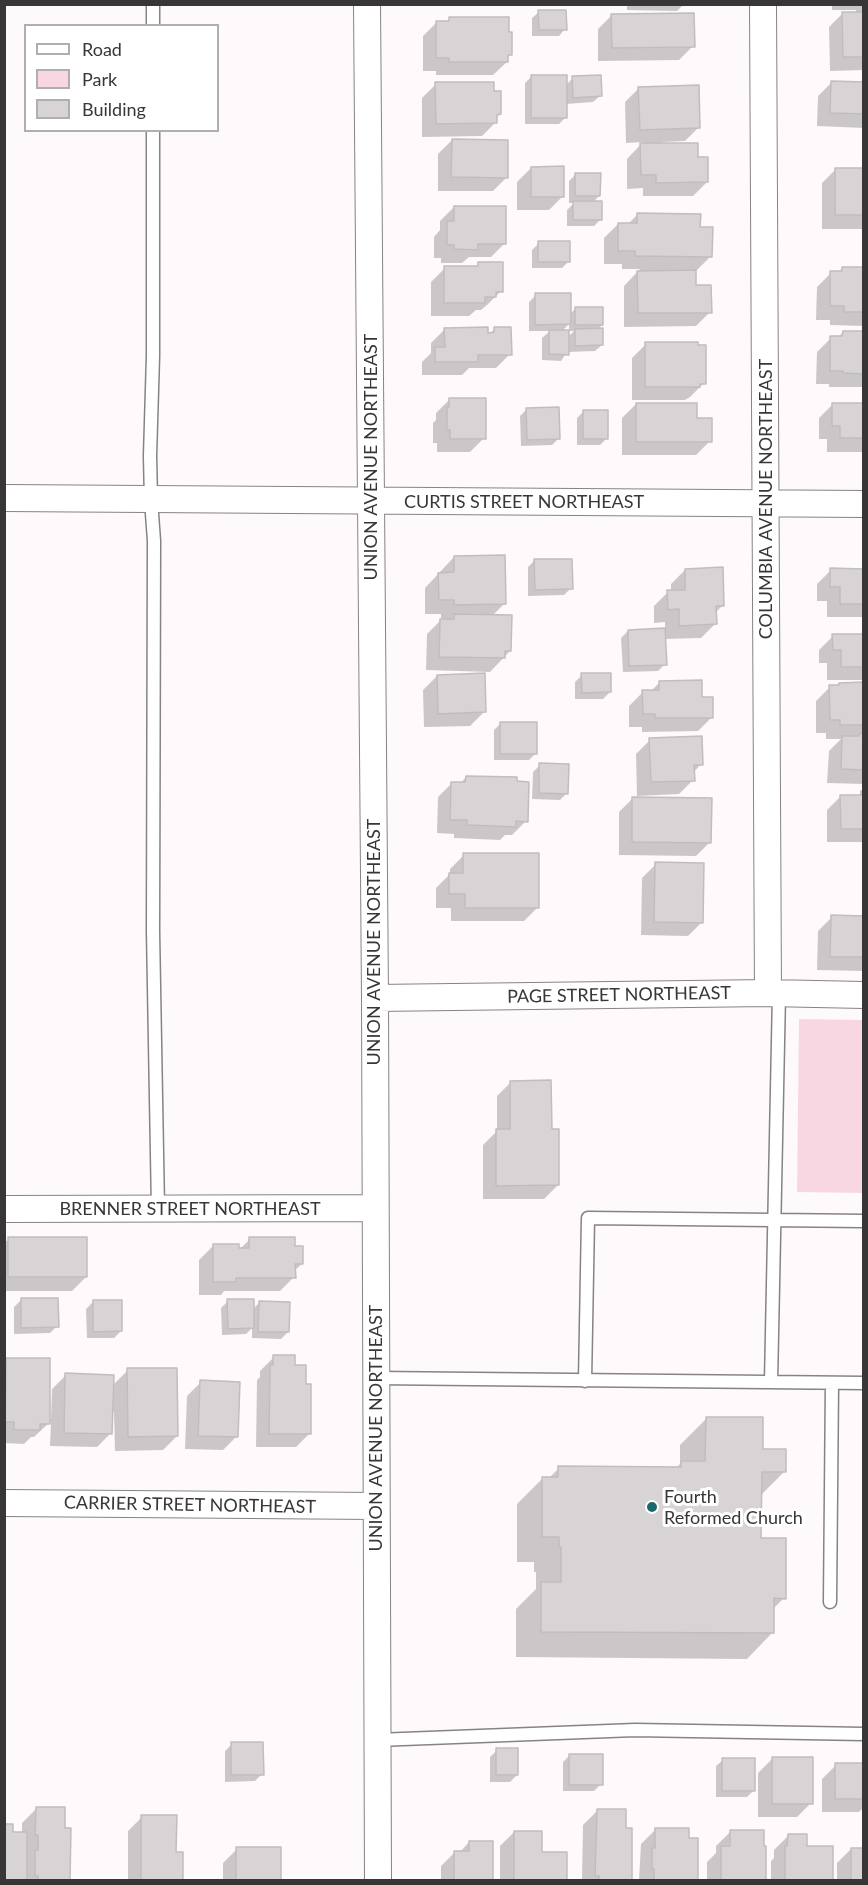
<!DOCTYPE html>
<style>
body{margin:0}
#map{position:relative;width:868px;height:1885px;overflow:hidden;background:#fef9fb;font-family:Lato,sans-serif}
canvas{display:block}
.frame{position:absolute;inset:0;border:6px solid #383636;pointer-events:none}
.legend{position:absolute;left:24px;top:24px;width:195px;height:108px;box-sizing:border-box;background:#fff;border:2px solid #afafaf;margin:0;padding:8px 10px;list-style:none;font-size:18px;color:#383636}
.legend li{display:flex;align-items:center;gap:12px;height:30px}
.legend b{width:30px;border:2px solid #afafaf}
</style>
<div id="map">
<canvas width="868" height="1885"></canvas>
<div class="frame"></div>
<ul class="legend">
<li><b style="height:8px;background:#fff"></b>Road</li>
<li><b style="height:16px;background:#f8d7e3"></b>Park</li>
<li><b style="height:16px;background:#d8d4d5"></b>Building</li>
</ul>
</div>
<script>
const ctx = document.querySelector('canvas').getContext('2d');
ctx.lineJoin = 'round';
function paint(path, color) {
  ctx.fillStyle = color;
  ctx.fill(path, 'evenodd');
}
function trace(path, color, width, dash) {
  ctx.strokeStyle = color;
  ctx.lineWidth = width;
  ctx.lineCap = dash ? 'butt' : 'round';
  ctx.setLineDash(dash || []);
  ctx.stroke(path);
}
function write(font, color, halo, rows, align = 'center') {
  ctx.font = font + ' Lato,sans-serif';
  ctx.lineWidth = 6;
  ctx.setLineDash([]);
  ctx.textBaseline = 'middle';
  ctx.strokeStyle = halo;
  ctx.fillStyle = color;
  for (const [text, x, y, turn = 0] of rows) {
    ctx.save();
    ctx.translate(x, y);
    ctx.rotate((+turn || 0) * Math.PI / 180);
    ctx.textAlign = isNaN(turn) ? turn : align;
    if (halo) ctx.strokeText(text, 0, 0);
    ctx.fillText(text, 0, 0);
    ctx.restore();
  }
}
const green = new Path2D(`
 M799 1019 863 1020V1193L797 1192Z`);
const shadow = new Path2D(`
 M627 4H684L677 11 627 10Z
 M864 4V70L830 71 829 27 843 13H856V10H832V5L818 4Z
 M539 12 565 29 559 36H532V18Z
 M612 15 693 46 679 60 598 61V29Z
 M450 19 510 54 507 57V62L493 75H436V71H423V36L437 22H446Z
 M532 76 566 85 573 78 600 96 593 102 566 104V117L559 124H525V83Z
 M864 81V128L817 126 818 96 832 82 861 83Z
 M436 84 493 92 500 113 496 118V122L482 136 422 137V98Z
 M639 88 699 127 685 141 662 142V145L697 159 707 182 693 196H643V188L627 189V159L643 142 626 143 625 102Z
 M452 140 507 177 493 191H438V154Z
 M531 168 563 196 549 210H517V182Z
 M836 169H864V229H822V183Z
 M576 174 599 196 592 203 600 220 594 226H567V210L574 203H569V181Z
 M454 207 505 243 491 257H469L462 263H441V258H434V237L440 230V221Z
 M637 215 699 228 711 256 697 270H695V286L710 312 696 326 624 327V286L640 269H622V264H604V238L618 224 627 225Z
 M539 243 569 261 562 268H532V250Z
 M478 264 501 291 487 305 481 310H476L469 316H431V282L445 268H475Z
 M842 268 864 269V326L830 325V320H816L817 287 831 273H838Z
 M536 295 570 314 576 308 602 325 597 330 602 345 595 351 567 352 561 361 542 360V338L550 331H529V302ZM569 324V331H562ZM567 331H574L567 338Z
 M445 329 487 334H489L495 329 510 354 496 368H469L462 375H422V362L431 353V343Z
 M843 332H864V387H829V384H816L817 352 831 338H838Z
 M646 344 704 383 690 397 685 400H632V358Z
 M450 399 484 438 470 452H437V443H433V423L436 420V413Z
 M636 404 696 420 710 441 696 455H622V418Z
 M833 404H864V452H827V439H819V418Z
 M527 409 559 438 552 445 521 446 520 416Z
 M584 411 607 438 600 445H577V418Z
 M454 557 504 604 492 616 510 651 490 672 426 670 427 634 443 618H441V614H425V588Z
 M534 561 571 588 564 595 528 596V567Z
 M685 570 722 606 715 613V624L701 638 664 639 665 664 658 671 623 672 621 638 628 631 665 630V622L654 623V606L668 592 671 591V584Z
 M831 570H864V617H827V601H817V584Z
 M833 636H864V680H827V663H819V650Z
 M582 675 610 692 603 699H575V682Z
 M437 676 484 712 470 726 424 727 423 690Z
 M659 683 700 698 712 717 698 731 642 732V727H629V706L643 692H650Z
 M840 684H864V784L827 783 829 751 841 739H826V733H816V701L830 687H837Z
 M501 723 536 753 529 760H494V730Z
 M650 740 701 764 693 773V780L679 794 637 796 636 754Z
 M540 765 567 793 560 800 532 799 533 772Z
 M466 777 526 821 512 835H505L500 840 454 838V834L437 833 438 797 452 783 460 784Z
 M861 793H864V842H827V810L841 796H858Z
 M633 798 710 842 696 856 619 855V812Z
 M464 855 538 907 524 921H451V908H436V888L450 874V869Z
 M656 864 702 922 688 936 641 935 642 878Z
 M832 917 864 918V971L817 970 818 931Z
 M511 1082 550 1130 558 1185 544 1199H483V1145L497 1131V1096Z
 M9 1239 86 1277 72 1291H4V1243Z
 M250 1239 293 1248 302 1264 294 1271V1277L280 1291H224L221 1295H199V1260L213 1246 238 1251Z
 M21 1300 57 1326 50 1333 14 1334V1307Z
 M228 1301 252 1310 259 1303 288 1332 281 1339 252 1338V1328L246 1334 222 1335 221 1308Z
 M93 1302 121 1331 114 1338H87L86 1309Z
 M274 1357 294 1367 310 1433 296 1447H256L257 1380 260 1377V1371Z
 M6 1360 48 1419H51L52 1389 66 1375 113 1385 128 1370 177 1436 163 1450 115 1451 114 1412H112L111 1433 97 1447 50 1446 51 1421 34 1437H31L24 1444 4 1443V1362Z
 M201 1382 237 1436 223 1450 185 1449 187 1396Z
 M706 1419 761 1451 784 1472 760 1496V1540L784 1598 772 1610V1633L747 1659 516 1657V1609L536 1589V1572H534V1562H517V1504L542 1479H548L559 1468H676L680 1464V1445Z
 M232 1744 262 1774 255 1781 225 1782V1751Z
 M497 1750 517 1775 510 1782H490V1757Z
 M570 1755 601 1784 594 1791H563V1762Z
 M772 1759 811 1803 797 1817H758V1773Z
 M723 1760 754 1790 747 1797H716V1766Z
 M836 1765H864V1807L859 1812H822V1779Z
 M36 1809 64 1829H69V1880H4V1825L11 1834H22V1823Z
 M597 1811 624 1830H631V1880H582L583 1825Z
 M142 1817 175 1853H182L181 1880H128V1831Z
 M655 1830 687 1839H696V1880H639L641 1844Z
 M514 1832 540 1853H565V1880H500V1846Z
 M730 1832 765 1848V1880H707V1862L716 1853V1846Z
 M788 1836 805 1847H831V1880H771V1861L774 1858V1850Z
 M469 1842H491V1880H441V1866L455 1852H460Z
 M237 1849H280L279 1880H223V1863Z
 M851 1849H864V1880H837V1863Z`);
const building = new Path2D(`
 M538 10H566L567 30H539Z
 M842 12H864V57H843Z
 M694 13 695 47 612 48 611 14Z
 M449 17H509V32H512V55H508V62H449V58H436V21H449Z
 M531 75H567V118H531Z
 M601 75 602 96 573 98 572 76Z
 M831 81 864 82V114L830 113Z
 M435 82H494V91H501V114L497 115V123L436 124Z
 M699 85 700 128 640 130 638 87Z
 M452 139 508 140V178L451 177Z
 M640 143H698V157H708V182L656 183V175H641Z
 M564 166V197H531V167Z
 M835 168H864V215H835Z
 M575 173H601L600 196H575Z
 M573 201H602V220H573Z
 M454 206H506V244H478V250L454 249V245H447V221H454Z
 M637 213 701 214 700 227H713L712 257 635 256V251H618V223H637Z
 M538 241H570V262H538Z
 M478 262H503V292H496V297H485V303H444V266H478Z
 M842 267H864V312H844V306H830V271H842Z
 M696 270V285H711L712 313H638L637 271Z
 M535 293H571V324L535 325Z
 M575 307H603V325H575Z
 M488 327V333L494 332V327H511L512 355H478V362H435V347H445L444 328Z
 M603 328V345L575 346V329Z
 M549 330H569V355L549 354Z
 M843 331H864V374L843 373V371H830V336H842Z
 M645 342H698V345H706V384H700V387H645Z
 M449 398H486V439H450V430H447V407H449Z
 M636 403H697V418H712V442H636Z
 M832 403H864V438H840V426H832Z
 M559 407 560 439 527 440 526 408Z
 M583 410H608V439H583Z
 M505 555 506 604 454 605V600H439L438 573 454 572V556Z
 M534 559H572L573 589 535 590Z
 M723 567 724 606H716L717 624 679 626V609L668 610 667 590H685V569Z
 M830 568 864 569V604H840V587H830Z
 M454 614 512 615 511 651H505V658L439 657 440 619H454Z
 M665 628 667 665 629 666 628 630Z
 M832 634H864V667H841V650H833Z
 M485 673 486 712 438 714 437 675Z
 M581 673H611V692L582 693Z
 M702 680V697H713V718H655V714H643L642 690H659V681Z
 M864 682V725H840V720H830L829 685H839V683Z
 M500 722H537V754H500Z
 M860 733H864V770L841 769 842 736H859Z
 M702 736 703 765H694L695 781 651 782 649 738Z
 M539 763 569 764 568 794 539 793Z
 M466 776 517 777V781L529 782 528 822 516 821V827L467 825V820H450L451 782H465Z
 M861 791H864V829H841L840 795H861Z
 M632 797 712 798 711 843 632 842Z
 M463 853H539V908H465V894H449V873H463Z
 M655 862 704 863 703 923 654 922Z
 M831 915 864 916V957H830Z
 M551 1080 552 1129H559V1185L496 1186V1129H510V1081Z
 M8 1237H87V1277H8Z
 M249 1237H295V1246H303V1264H295L296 1278H236V1282H213V1244H239V1248H249Z
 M21 1298H58L59 1327 21 1328Z
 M227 1299H254V1328L228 1329Z
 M93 1300H122V1331L93 1332Z
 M259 1301 290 1302 289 1332H258Z
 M273 1355H295V1365H306V1384H311V1434H269L270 1365H273Z
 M6 1358H50V1424H40V1430H14V1422H5Z
 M127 1368H177L178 1436 128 1437Z
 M65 1373 114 1375 112 1434 64 1433Z
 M200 1380 240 1382 238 1437 198 1436Z
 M706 1417H763V1449H786V1472H762L761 1538H786V1599L774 1598V1633L541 1632V1582H561V1547H559V1537H542V1477H558V1466L681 1467V1461H705Z
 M231 1742H263L264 1775H231Z
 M496 1748H518V1775H496Z
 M569 1754H603V1785H569Z
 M772 1757H813V1804H772Z
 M722 1758H755V1791H722Z
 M835 1763H864V1799H835Z
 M36 1807H65V1828H71L70 1880H38V1876H35V1850H38V1835H35Z
 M597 1809H626V1828H632V1880H599V1876H595Z
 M141 1815H177L176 1852H183V1880H141Z
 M4 1824H13V1832H27V1880H4Z
 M655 1828H689V1838H698V1880H654V1869H652V1848H655Z
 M730 1830H764V1846H766V1880H721V1846H730Z
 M514 1831H542V1852H567V1880H514Z
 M788 1834H807V1846H833V1880H785V1846H787Z
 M469 1841H493V1880H454V1851H469Z
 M236 1847H281V1880H236Z
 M851 1848H864V1880H851Z`);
const lane = new Path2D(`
 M153 26V4
 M153 130V356L150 456 151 500 154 541 153 931 158 1209
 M375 1378 864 1383
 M585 1381 588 1218 864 1221
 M771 1382 779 993
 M830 1602 832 1383
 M377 1740 635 1730 864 1734`);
const street = new Path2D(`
 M367 4 375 998 378 1880
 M763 4 768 993
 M4 498 864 504
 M375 998 768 993 864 995
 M4 1209 375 1208
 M4 1503 376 1506`);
const markers = [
 [652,1507,6,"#1c696b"]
];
const streetNames = [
 ["UNION AVENUE NORTHEAST",371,457,-90],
 ["COLUMBIA AVENUE NORTHEAST",766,499,-90],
 ["CURTIS STREET NORTHEAST",524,502],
 ["UNION AVENUE NORTHEAST",374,942,-90],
 ["PAGE STREET NORTHEAST",619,995,-1],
 ["BRENNER STREET NORTHEAST",190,1209],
 ["UNION AVENUE NORTHEAST",376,1428,-90],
 ["CARRIER STREET NORTHEAST",190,1505,1]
];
const poiNames = [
 ["Fourth",664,1497],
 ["Reformed Church",664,1518]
];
paint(green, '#f8d7e3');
paint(shadow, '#0003');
paint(building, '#d8d4d5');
trace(building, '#c1bdbe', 1.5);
trace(lane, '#878384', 15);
trace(street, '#878384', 28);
trace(lane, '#fff', 12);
trace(street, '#fff', 26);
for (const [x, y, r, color] of markers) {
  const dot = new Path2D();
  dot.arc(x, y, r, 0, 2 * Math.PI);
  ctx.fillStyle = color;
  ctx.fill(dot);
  trace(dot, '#fff', 2);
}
write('18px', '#383636', '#fff', streetNames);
write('18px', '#383636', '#fff', poiNames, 'left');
</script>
